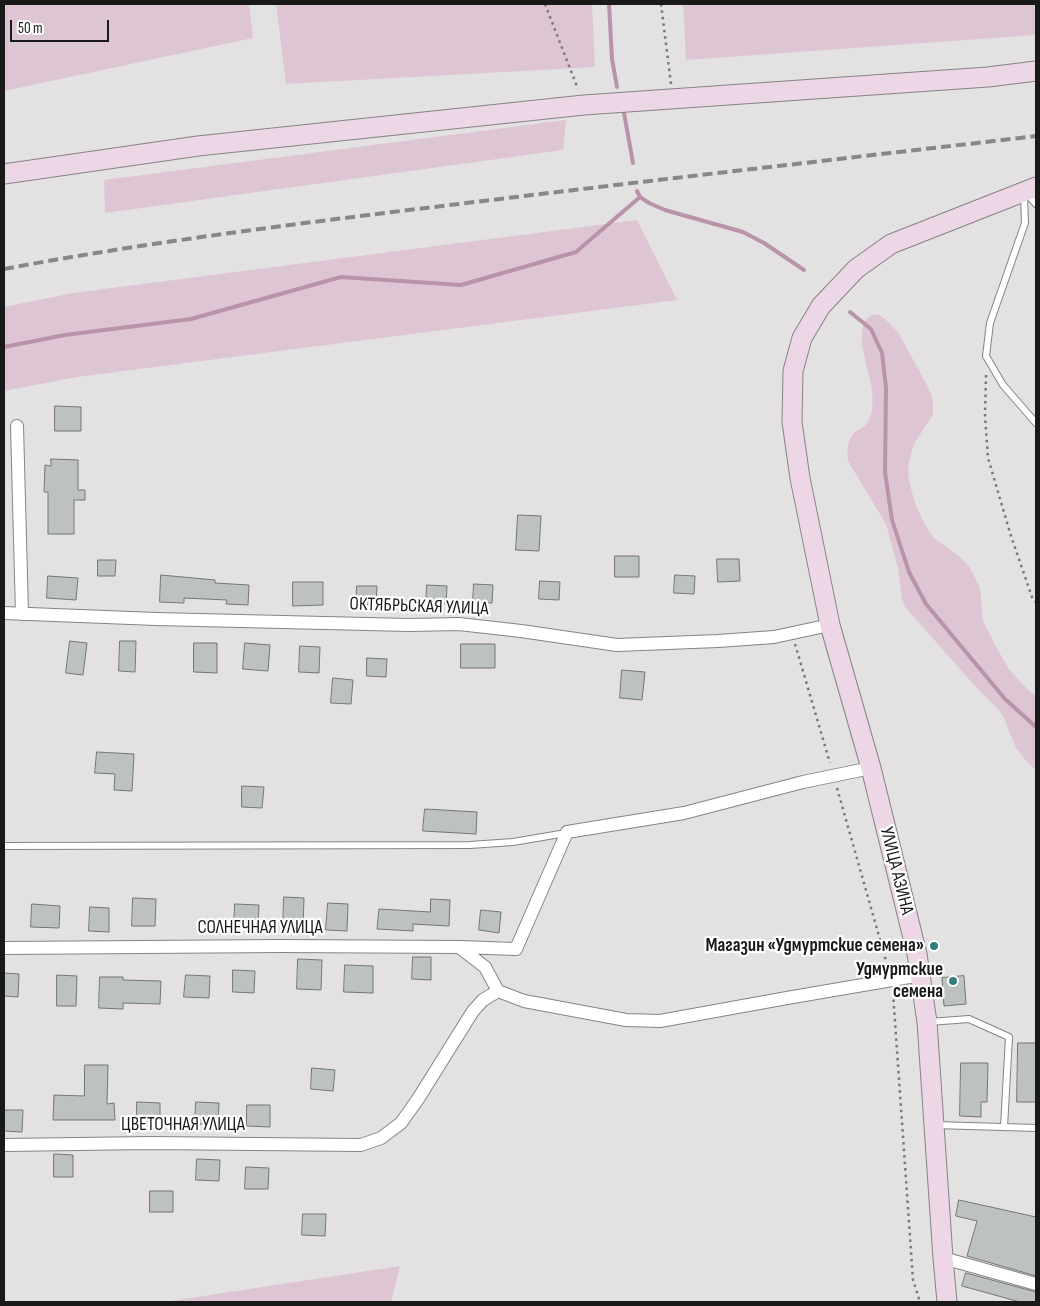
<!DOCTYPE html>
<meta charset="utf-8">
<style>
body{margin:0}
#map{position:relative;width:1040px;height:1306px;overflow:hidden;background:#e4e1e3;font-family:"Sofia Sans Condensed",sans-serif}
canvas{display:block}
.frame{position:absolute;inset:0;border:5px solid #1a191a;pointer-events:none}
.scale{position:absolute;left:10px;top:20px;width:99px;height:22px;box-sizing:border-box;border:2px solid #1a191a;border-top:0;padding-left:6px;font-size:15px;line-height:18px;white-space:nowrap;color:#1a191a;-webkit-text-stroke:4px #fff;paint-order:stroke}
</style>
<div id="map">
<canvas width="1040" height="1306"></canvas>
<div class="frame"></div>
<div class="scale">50 m</div>
</div>
<script>
const ctx = document.querySelector('canvas').getContext('2d');
ctx.lineJoin = 'round';
function paint(path, color) {
  ctx.fillStyle = color;
  ctx.fill(path, 'evenodd');
}
function trace(path, color, width, dash) {
  ctx.strokeStyle = color;
  ctx.lineWidth = width;
  ctx.lineCap = dash ? 'butt' : 'round';
  ctx.setLineDash(dash || []);
  ctx.stroke(path);
}
function write(font, color, halo, rows, align = 'center') {
  ctx.font = font + ' "Sofia Sans Condensed",sans-serif';
  ctx.lineWidth = 4.5;
  ctx.setLineDash([]);
  ctx.textBaseline = 'middle';
  ctx.strokeStyle = halo;
  ctx.fillStyle = color;
  for (const [text, x, y, turn = 0] of rows) {
    ctx.save();
    ctx.translate(x, y);
    ctx.rotate((+turn || 0) * Math.PI / 180);
    ctx.textAlign = isNaN(turn) ? turn : align;
    if (halo) ctx.strokeText(text, 0, 0);
    ctx.fillText(text, 0, 0);
    ctx.restore();
  }
}
const green = new Path2D(`
 M4 4H249L253 38 4 91Z
 M276 4H592L595 67 286 84Z
 M683 4H1036V35L686 60Z
 M566 120 563 150 105 213 104 180Z
 M637 220 677 300 77 377 4 391V307L73 293Z
 M874 314 879 315 886 320 898 332 927 385 933 399V415L915 442 911 453 908 468 909 481 915 503 925 525 934 538 960 557 969 566 980 588 983 621 994 643 1008 668 1024 686 1036 696V770L1027 762 1016 748 1003 716 997 708 975 686 905 607 902 599 898 568 886 524 848 461C847 451 847 439 855 432 859 429 864 427 867 423 873 415 873 402 872 393 872 373 848 325 874 314Z
 M400 1266 391 1302H164Z`);
const stream = new Path2D(`
 M609 4 612 59 617 87
 M624 113 633 163
 M637 191 640 197 649 203 665 210 743 232 764 243 804 270
 M850 312 871 329 882 353 886 388 885 472 892 520 909 572 926 604 1005 699 1036 727
 M4 347 65 335 191 319 341 277 461 285 576 252 640 197`);
const building = new Path2D(`
 M55 406 81 407V431H55Z
 M51 459 78 460V490H85V500H74V534H48V492H44L45 465 51 466Z
 M518 515 541 516 539 551 516 550Z
 M615 556H639V577H615Z
 M717 559H739L740 581 718 582Z
 M98 560H116L115 576H98Z
 M161 575 215 580V583L249 585 248 605 226 604 227 600 184 598V603L160 602Z
 M675 575 695 576 694 594 674 593Z
 M48 576 78 578 76 600 47 598Z
 M540 581 560 582 559 600 539 599Z
 M293 582H323V605L293 606Z
 M474 584 493 585 492 603 473 602Z
 M427 585 447 586 446 604 426 603Z
 M357 586H377L376 605 356 604Z
 M70 641 87 643 83 675 66 673Z
 M120 641H136L135 672 119 671Z
 M194 643H217V673L194 672Z
 M245 643 270 645 268 671 243 669Z
 M461 644H495V668H461Z
 M300 646 320 647 319 673 299 672Z
 M367 658 387 659 386 677 367 676Z
 M622 670 645 672 642 700 620 698Z
 M333 678 353 680 351 704 331 703Z
 M97 752 134 754 132 791 114 790 115 774 95 773Z
 M242 786 264 787 262 808 242 807Z
 M425 809 477 812 476 834 423 831Z
 M284 897 304 898 303 929 283 928Z
 M133 898 156 899 155 926H132Z
 M431 899 450 900 449 926 413 924V931L377 929 379 909 430 912Z
 M328 903 348 904 347 931 326 930Z
 M32 904 60 906 59 928 31 927Z
 M235 904 259 905 258 926H234Z
 M90 907 109 908V932L89 931Z
 M481 910 501 912 499 933 479 930Z
 M413 957H431V980L412 979Z
 M298 959 322 960 321 990 297 989Z
 M345 965 373 966V993L344 992Z
 M233 970 255 971 254 993 233 992Z
 M4 973 19 974 18 997 4 996Z
 M57 975 77 976 76 1006H57Z
 M186 975 210 976 209 998 184 997Z
 M964 976 966 1004 944 1006 942 978Z
 M100 977H123V980L161 981 160 1004 123 1003V1009L99 1008Z
 M1018 1043H1036V1102H1017Z
 M961 1063H988L987 1102H981V1117L960 1116Z
 M85 1065H108L107 1104 114 1103 115 1120H53L54 1095 84 1096Z
 M312 1068 335 1070 333 1091 311 1089Z
 M137 1102 160 1103V1124L137 1123Z
 M196 1102 219 1103 218 1124H195Z
 M247 1105H270V1127L247 1126Z
 M4 1110H23L22 1132 4 1131Z
 M54 1154 73 1155V1177H54Z
 M197 1159 220 1160 219 1181 196 1180Z
 M246 1167 269 1168 268 1189H245Z
 M150 1191H173V1212H150Z
 M959 1200 1036 1217V1276L967 1256 977 1221 956 1216Z
 M303 1214H326L325 1236 302 1235Z
 M966 1273 1036 1292V1302H1020L962 1286Z`);
const path = new Path2D(`
 M545 4 578 89
 M661 4 671 84
 M986 375 985 416 988 458 1011 536 1033 600 1036 602
 M795 644 830 763
 M837 788 888 968
 M893 993 913 1280 920 1302`);
const lane = new Path2D(`
 M1027 194 1036 204
 M1024 195 1025 223 990 323 986 356 1003 385 1036 423
 M4 846 470 845 513 842 566 833
 M929 1022 969 1019 1009 1037 1004 1127
 M935 1125 1036 1128`);
const street = new Path2D(`
 M17 426 22 614
 M4 613 156 619 409 625 459 624 521 631 617 645 718 641 774 637 830 625
 M459 947 485 967 498 991 524 1001 626 1020 660 1021 787 998 921 975
 M4 948 281 946 459 947 516 949 567 832 684 813 803 782 871 768
 M4 1145 150 1143 361 1145 381 1138 401 1123 418 1099 473 1011 483 1000 498 991
 M943 1258 1036 1284`);
const secondary = new Path2D(`
 M4 174 198 146 584 105 988 77 1036 71
 M947 1302 943 1258 927 1022 917 954 871 768 830 625 800 478 792 422 793 371 802 338 821 306 856 269 891 244 1036 187`);
const rail = new Path2D(`
 M4 269C160 240 318 221 475 202 662 179 849 158 1036 136`);
const markers = [
 [934,946,5,"#347d7d"],
 [953,981,5,"#347d7d"]
];
const streetNames = [
 ["ОКТЯБРЬСКАЯ УЛИЦА",419,607,2],
 ["УЛИЦА АЗИНА",896,871,76],
 ["СОЛНЕЧНАЯ УЛИЦА",260,928],
 ["ЦВЕТОЧНАЯ УЛИЦА",183,1125]
];
const poiNames = [
 ["Магазин «Удмуртские семена»",924,946],
 ["Удмуртские",943,970],
 ["семена",943,992]
];
paint(green, '#dec5d4');
trace(stream, '#b893aa', 4);
paint(building, '#bdc1c1');
trace(building, '#727676', 1);
trace(lane, '#868385', 8);
trace(street, '#868385', 14);
trace(secondary, '#868385', 21);
trace(path, '#797779', 2.5, [2.5, 4]);
trace(lane, '#fff', 6);
trace(street, '#fff', 12);
trace(secondary, '#edd6e5', 19);
trace(rail, '#888688', 4, [10, 5]);
for (const [x, y, r, color] of markers) {
  const dot = new Path2D();
  dot.arc(x, y, r, 0, 2 * Math.PI);
  ctx.fillStyle = color;
  ctx.fill(dot);
  trace(dot, '#fff', 2);
}
write('19px', '#1a191a', '#fff', streetNames);
write('bold 19px', '#1a191a', '#fff', poiNames, 'right');
</script>
